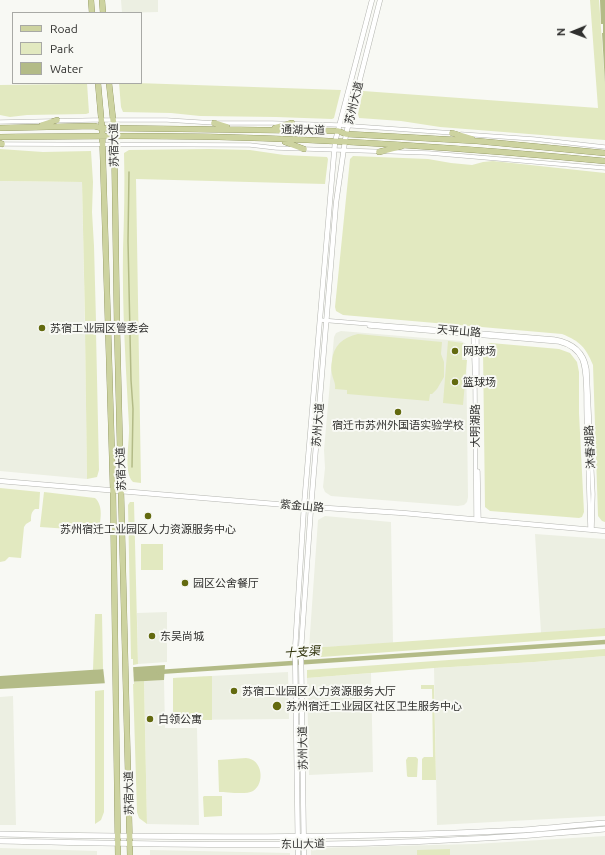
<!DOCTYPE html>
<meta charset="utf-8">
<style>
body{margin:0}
#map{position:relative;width:605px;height:855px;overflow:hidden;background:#f8f9f4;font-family:Ubuntu,sans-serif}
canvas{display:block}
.legend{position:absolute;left:12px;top:12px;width:130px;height:72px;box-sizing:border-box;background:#f8f9f4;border:1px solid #a8a9a5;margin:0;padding:5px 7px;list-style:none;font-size:12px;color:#30302e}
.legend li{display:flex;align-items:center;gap:8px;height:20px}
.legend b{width:20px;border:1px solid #a8a9a5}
.north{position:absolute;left:553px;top:12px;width:40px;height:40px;-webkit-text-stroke:3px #f8f9f4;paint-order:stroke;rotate:269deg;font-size:11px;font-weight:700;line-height:16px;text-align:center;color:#30302e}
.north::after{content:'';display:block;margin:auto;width:14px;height:18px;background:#30302e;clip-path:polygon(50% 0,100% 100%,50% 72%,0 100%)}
</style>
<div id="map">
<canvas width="605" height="855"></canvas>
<ul class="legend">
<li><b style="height:5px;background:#cdd3a0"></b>Road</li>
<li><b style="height:11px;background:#e2e9c0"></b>Park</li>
<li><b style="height:11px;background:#b3bb87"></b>Water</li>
</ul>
<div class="north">N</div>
</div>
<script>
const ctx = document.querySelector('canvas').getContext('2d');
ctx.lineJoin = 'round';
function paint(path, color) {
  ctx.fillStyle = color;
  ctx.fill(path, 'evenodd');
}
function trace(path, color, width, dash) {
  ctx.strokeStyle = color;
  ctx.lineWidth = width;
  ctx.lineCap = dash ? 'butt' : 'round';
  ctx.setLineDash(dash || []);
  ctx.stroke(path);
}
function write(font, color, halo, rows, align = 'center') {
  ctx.font = font + ' Ubuntu,"Noto Sans SC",sans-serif';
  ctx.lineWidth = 4;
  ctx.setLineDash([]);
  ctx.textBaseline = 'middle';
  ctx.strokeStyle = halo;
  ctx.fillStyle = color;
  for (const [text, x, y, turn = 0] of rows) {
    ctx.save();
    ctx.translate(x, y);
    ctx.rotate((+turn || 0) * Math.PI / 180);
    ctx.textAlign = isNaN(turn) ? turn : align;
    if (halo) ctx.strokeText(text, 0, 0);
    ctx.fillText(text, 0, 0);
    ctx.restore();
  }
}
const built = new Path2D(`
 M121 0H158V12L122 13Z
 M0 181 82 182 85 330 87 479 0 471Z
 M341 331 461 341 466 344 468 497 467 502 464 505 458 506 331 496 325 492 323 487 325 468 324 450 334 337 336 333Z
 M325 516 391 522 393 643 309 648 318 520Z
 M535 534 605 539V628L541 633Z
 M167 612V662L138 664 137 613Z
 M605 656V816L437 825 434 668 534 662Z
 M288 672 289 719 173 720V678Z
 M371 673 373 772 309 775 307 678Z
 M164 680 165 728H197L199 825 147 824 144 681Z
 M13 696 16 825H0V697Z
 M605 836V855H311V848L475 844Z
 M0 848 97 851V855H0Z
 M150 850 290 853V855H150Z`);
const green = new Path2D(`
 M590 0H599L605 84V140L440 127 401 121 359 118 358 114 363 91 598 108Z
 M79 83H87L89 113 86 114 27 115 10 117 0 115V85L79 84Z
 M119 83H137L341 90 334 118 332 119 276 117 200 116 171 113 123 112 121 107Z
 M0 149 43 152 91 151 93 182 92 212 94 246 96 321H85L82 182 0 181Z
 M209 149 250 150 284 155 327 157 328 159 325 184 136 179 141 483 133 482C123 473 130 440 129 426 126 368 122 308 123 250 124 218 125 186 124 153L129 150Z
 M353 156 428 159 451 163 472 165 483 162 493 161 605 173V522L602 521 598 516 593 365C586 348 580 341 562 334L343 315 336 311 335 307 350 159Z
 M85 330H94L96 332 99 470 97 477 87 479Z
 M358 334 442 342 441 354 444 362V377L437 389 432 394H430L429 401 347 394V390L335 389C336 383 333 380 332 374 331 370 331 365 332 361 333 346 343 337 358 334Z
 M448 341 463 343 462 360H467L463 405 443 403Z
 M491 343 559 349 570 353 577 362 579 372V413L584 512 582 517 579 518 490 511 485 507 483 350 487 344Z
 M0 488 40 492 39 509H35C31 512 31 516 31 521L26 524 24 527 21 558 9 557 5 561 0 562Z
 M44 492 95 498C104 506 100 521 99 531L40 527Z
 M130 502H134L138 664 133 665V659H131L128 505Z
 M141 544H163V570H141Z
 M95 614H102L103 669 93 670Z
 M605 628V636L308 658 309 648Z
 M605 649V656L534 662 434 668 307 678V670Z
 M212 676V720H173V678Z
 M144 681 147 824 139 818 137 812 133 682Z
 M421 685H434L436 780H422V759L424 757H433L432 689H421Z
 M104 690V812L101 820 95 824V691Z
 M408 757H416L418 759 417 777H408L407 776 406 760Z
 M246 758C263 759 265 784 253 791 246 795 227 792 219 792L218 760Z
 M204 796H222V816L204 817 203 797Z
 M450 849V855H417V850Z`);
const water = new Path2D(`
 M600 0H605V84L602 33H603V24H601Z
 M165 665 164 680 0 689V676Z`);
const pier = new Path2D(`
 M133 665 134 684 105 685 103 667Z`);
const stream = new Path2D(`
 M129 172 128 241 131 380 133 409 132 467`);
const canal = new Path2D(`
 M159 672 605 642`);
const minor = new Path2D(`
 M0 122 93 120H167L214 123H272L339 125 453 133
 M461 134 534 139 605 147
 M1 144 250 145 276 148 429 153 605 168
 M320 320 554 339C572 342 584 351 587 369L593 494 592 530
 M369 326 559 342C587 349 585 370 586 393 586 407 586 421 587 434
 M473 334 475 385 476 519
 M477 335V381
 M588 464 590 529
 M478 471 479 520`);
const tertiary = new Path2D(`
 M0 481 311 507 403 513 605 531
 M298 855 295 650 304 506 335 142 372 0
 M304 855 301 649 311 507 336 203 346 134 380 0`);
const secondary = new Path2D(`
 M0 834C174 838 349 839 523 830 550 828 578 825 605 823
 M0 841C156 844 313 848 468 839 514 837 560 833 605 829`);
const primary = new Path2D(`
 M91 0 92 13
 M102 0 103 13
 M98 83 102 128 113 490 118 855
 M109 83 114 128 117 327 130 855
 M214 123 227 127
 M42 125 57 120
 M0 128 94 126 102 128 338 131 346 134 477 141 605 153
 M275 128 292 123
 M452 133 472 139
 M0 137C73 136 146 135 219 137 348 140 477 149 605 161
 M285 142 304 149
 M0 143 2 144
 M379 152 402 146`);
const markers = [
 [42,328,4,"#636a0f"],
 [455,351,4,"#636a0f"],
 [455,382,4,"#636a0f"],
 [398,412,4,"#636a0f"],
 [148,516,4,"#636a0f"],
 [185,583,4,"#636a0f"],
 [152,636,4,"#636a0f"],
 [234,691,4,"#636a0f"],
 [277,706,5,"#636a0f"],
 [150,719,4,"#636a0f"]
];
const streetNames = [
 ["苏州大道",354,103,-76],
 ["通湖大道",303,130,1],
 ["苏宿大道",114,145,-91],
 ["天平山路",459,331,5],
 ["苏州大道",318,425,-85],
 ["大明湖路",475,426,-90],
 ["沐春湖路",590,447,-93],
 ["苏宿大道",121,469,-92],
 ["紫金山路",302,506,5],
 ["苏州大道",303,748,-91],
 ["苏宿大道",129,793,-91],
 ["东山大道",303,844,-1]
];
const poiNames = [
 ["苏宿工业园区管委会",50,328],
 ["网球场",463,351],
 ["篮球场",463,382],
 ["宿迁市苏州外国语实验学校",398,425,"center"],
 ["苏州宿迁工业园区人力资源服务中心",148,529,"center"],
 ["园区公舍餐厅",193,583],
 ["东吴尚城",160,636],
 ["苏宿工业园区人力资源服务大厅",242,691],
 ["苏州宿迁工业园区社区卫生服务中心",286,706],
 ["白领公寓",158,719]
];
const waterNames = [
 ["十支渠",302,652,-4]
];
paint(built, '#ecefe2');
paint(green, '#e2e9c0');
paint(water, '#b3bb87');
paint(pier, '#f8f9f4');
trace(stream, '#b3bb87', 1.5);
trace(canal, '#b3bb87', 4.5);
trace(minor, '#b4b5b0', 4.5);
trace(tertiary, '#b4b5b0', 5.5);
trace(secondary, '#b4b5b0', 6);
trace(primary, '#80864e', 6);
trace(minor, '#fff', 3.5);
trace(tertiary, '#fff', 4.5);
trace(secondary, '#fff', 5);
trace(primary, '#cdd3a0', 5.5);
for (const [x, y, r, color] of markers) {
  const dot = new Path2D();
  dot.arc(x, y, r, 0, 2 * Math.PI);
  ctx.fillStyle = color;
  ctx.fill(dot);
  trace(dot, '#f8f9f4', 1.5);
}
write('11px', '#30302e', '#f8f9f4', streetNames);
write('11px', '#30302e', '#f8f9f4', poiNames, 'left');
write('italic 12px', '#2b2e05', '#f8f9f4', waterNames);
</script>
